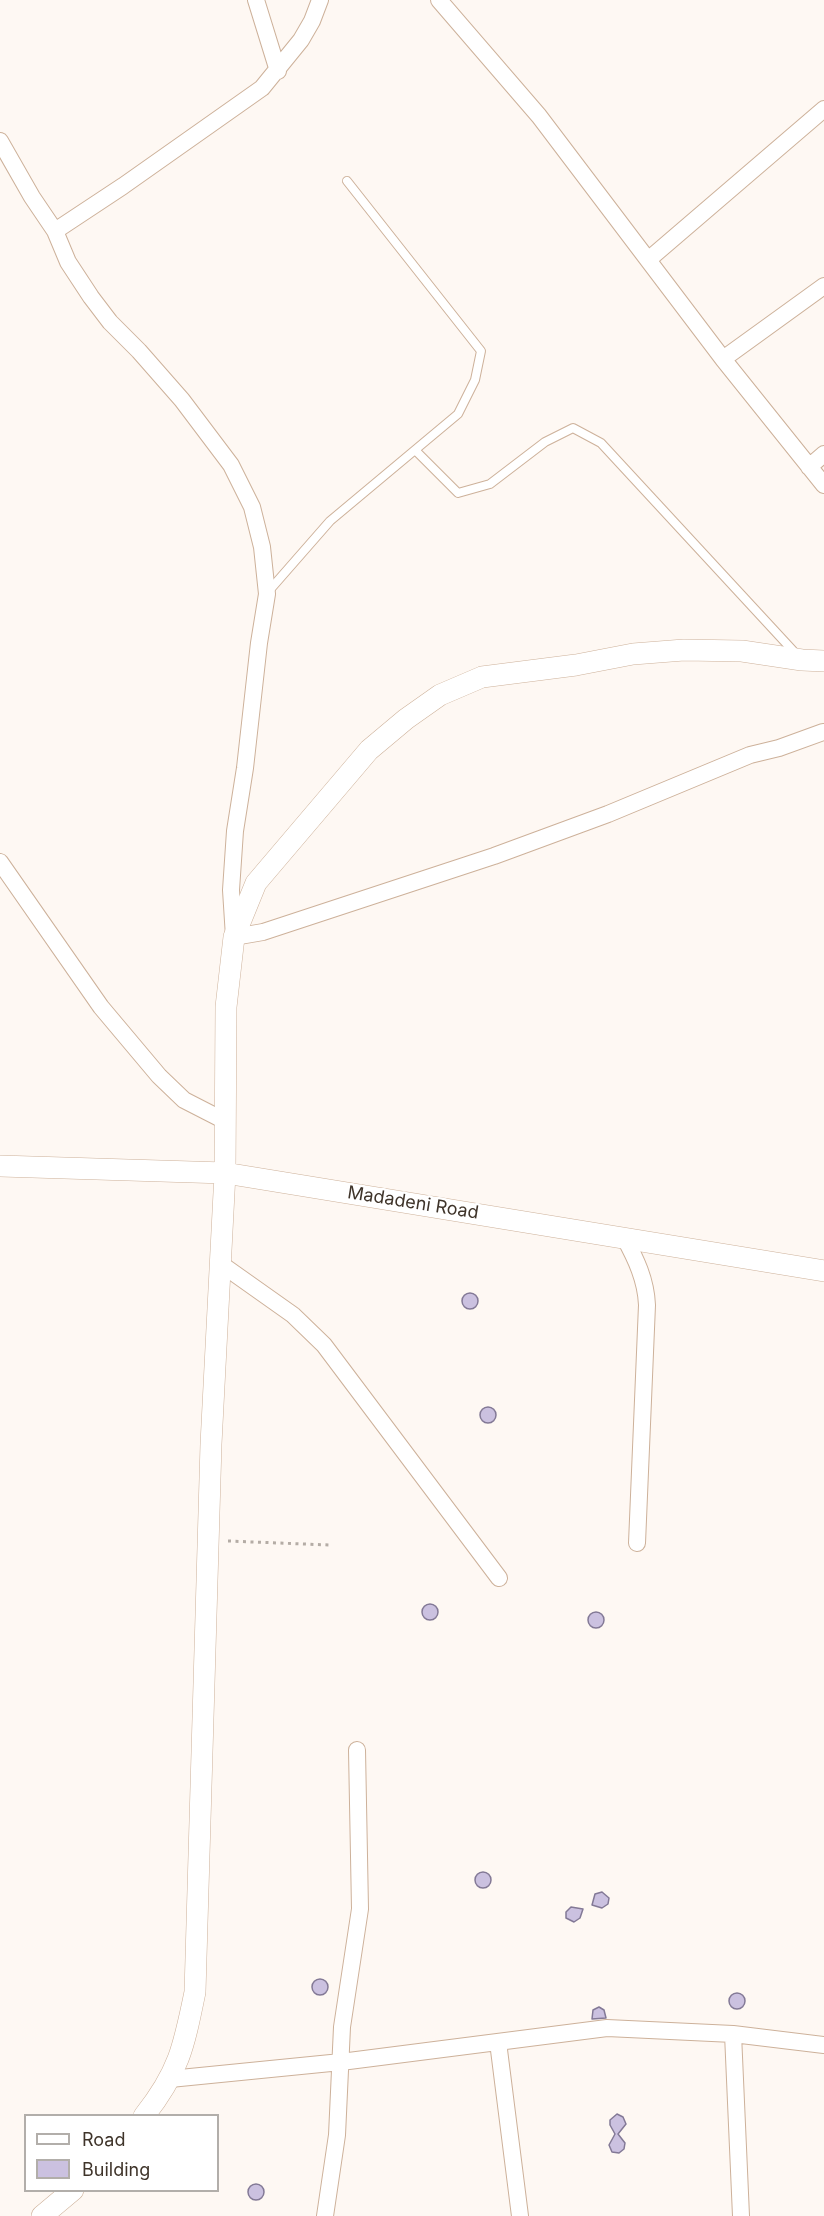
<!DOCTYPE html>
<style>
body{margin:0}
#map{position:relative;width:824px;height:2216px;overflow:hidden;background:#fef8f3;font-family:Inter,sans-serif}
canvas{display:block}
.legend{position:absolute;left:24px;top:2114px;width:195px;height:78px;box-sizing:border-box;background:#fff;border:2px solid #b2aeaa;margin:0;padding:8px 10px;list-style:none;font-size:18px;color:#3f342a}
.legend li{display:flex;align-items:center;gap:12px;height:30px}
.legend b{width:30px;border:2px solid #b2aeaa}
</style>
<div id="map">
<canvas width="824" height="2216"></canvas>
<ul class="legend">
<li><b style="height:8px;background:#fff"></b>Road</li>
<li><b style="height:16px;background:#cbc1e0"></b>Building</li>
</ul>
</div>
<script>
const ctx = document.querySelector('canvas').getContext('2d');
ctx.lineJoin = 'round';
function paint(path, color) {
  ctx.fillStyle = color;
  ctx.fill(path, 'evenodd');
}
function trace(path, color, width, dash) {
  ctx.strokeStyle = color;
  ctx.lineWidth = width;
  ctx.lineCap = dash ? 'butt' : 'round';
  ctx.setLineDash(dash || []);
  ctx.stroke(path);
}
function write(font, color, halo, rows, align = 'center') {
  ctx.font = font + ' Inter,sans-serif';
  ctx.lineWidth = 4.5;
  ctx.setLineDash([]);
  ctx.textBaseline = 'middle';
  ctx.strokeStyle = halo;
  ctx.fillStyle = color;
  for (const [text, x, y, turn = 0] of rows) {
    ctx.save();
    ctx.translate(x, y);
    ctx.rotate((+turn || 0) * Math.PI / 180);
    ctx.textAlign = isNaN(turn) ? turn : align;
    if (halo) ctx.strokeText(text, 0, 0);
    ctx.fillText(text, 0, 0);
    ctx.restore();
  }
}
const building = new Path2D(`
 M462 1301a8 8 0 1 1 16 0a8 8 0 1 1-16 0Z
 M480 1415a8 8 0 1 1 16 0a8 8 0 1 1-16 0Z
 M422 1612a8 8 0 1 1 16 0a8 8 0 1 1-16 0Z
 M588 1620a8 8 0 1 1 16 0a8 8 0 1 1-16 0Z
 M475 1880a8 8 0 1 1 16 0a8 8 0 1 1-16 0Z
 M602 1892 609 1898 608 1904 602 1908 592 1905 595 1894Z
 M571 1907 583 1909 580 1918 574 1922 566 1918V1912Z
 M312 1987a8 8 0 1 1 16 0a8 8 0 1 1-16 0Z
 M729 2001a8 8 0 1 1 16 0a8 8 0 1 1-16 0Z
 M599 2007 604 2010 606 2018 592 2019 593 2010Z
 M617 2114 623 2117 626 2124 618 2134 625 2143 624 2149 619 2153 612 2152 609 2145 615 2134 610 2125V2120Z
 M248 2192a8 8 0 1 1 16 0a8 8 0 1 1-16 0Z`);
const path = new Path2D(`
 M228 1541 329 1545`);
const service = new Path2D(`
 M415 450 458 493 490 484 545 442 573 428 601 443 797 655
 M267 593 330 521 458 414 475 380 481 351 347 181`);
const minor = new Path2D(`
 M256 0 278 71
 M439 0 539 116 723 359 824 485
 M0 141 32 197 55 231 68 262 91 297 110 322 139 351 182 400 231 465 252 507 262 547 267 594 259 643 245 768 235 831 231 890 234 937 263 932 494 856 608 814 750 755 779 748 823 732
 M55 231 123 186 262 88 301 40 312 21 320 0
 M648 260 824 109
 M723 359 824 286
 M809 467 824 454
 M0 862 101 1007 159 1076 184 1100 225 1121
 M624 1237C636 1259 646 1280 647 1305L637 1543
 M221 1264 293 1315 324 1345 499 1578
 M733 2034 741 2216
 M498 2042 520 2216
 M170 2079 341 2062 607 2028 733 2034 824 2045
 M325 2216 337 2135 342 2027 360 1909 357 1750`);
const tertiary = new Path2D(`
 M0 1166 225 1173 824 1271
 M144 2116C179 2072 184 2046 195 1992L211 1444 225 1173 226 1007 234 937 256 883 369 750 406 719 440 695 482 677 576 665 633 654 684 650 742 651 802 660 824 661
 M42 2216 73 2190`);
const streetNames = [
 ["Madadeni Road",413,1203,9]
];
paint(building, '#cbc1e0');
trace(building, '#837996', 1.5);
trace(service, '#cdb19a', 10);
trace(minor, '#cdb19a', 18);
trace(tertiary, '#cdb19a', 22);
trace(path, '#b4aca5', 3, [3, 4.5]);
trace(service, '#fff', 8);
trace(minor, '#fff', 16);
trace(tertiary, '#fff', 21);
write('18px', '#3f342a', '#fff', streetNames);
</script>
